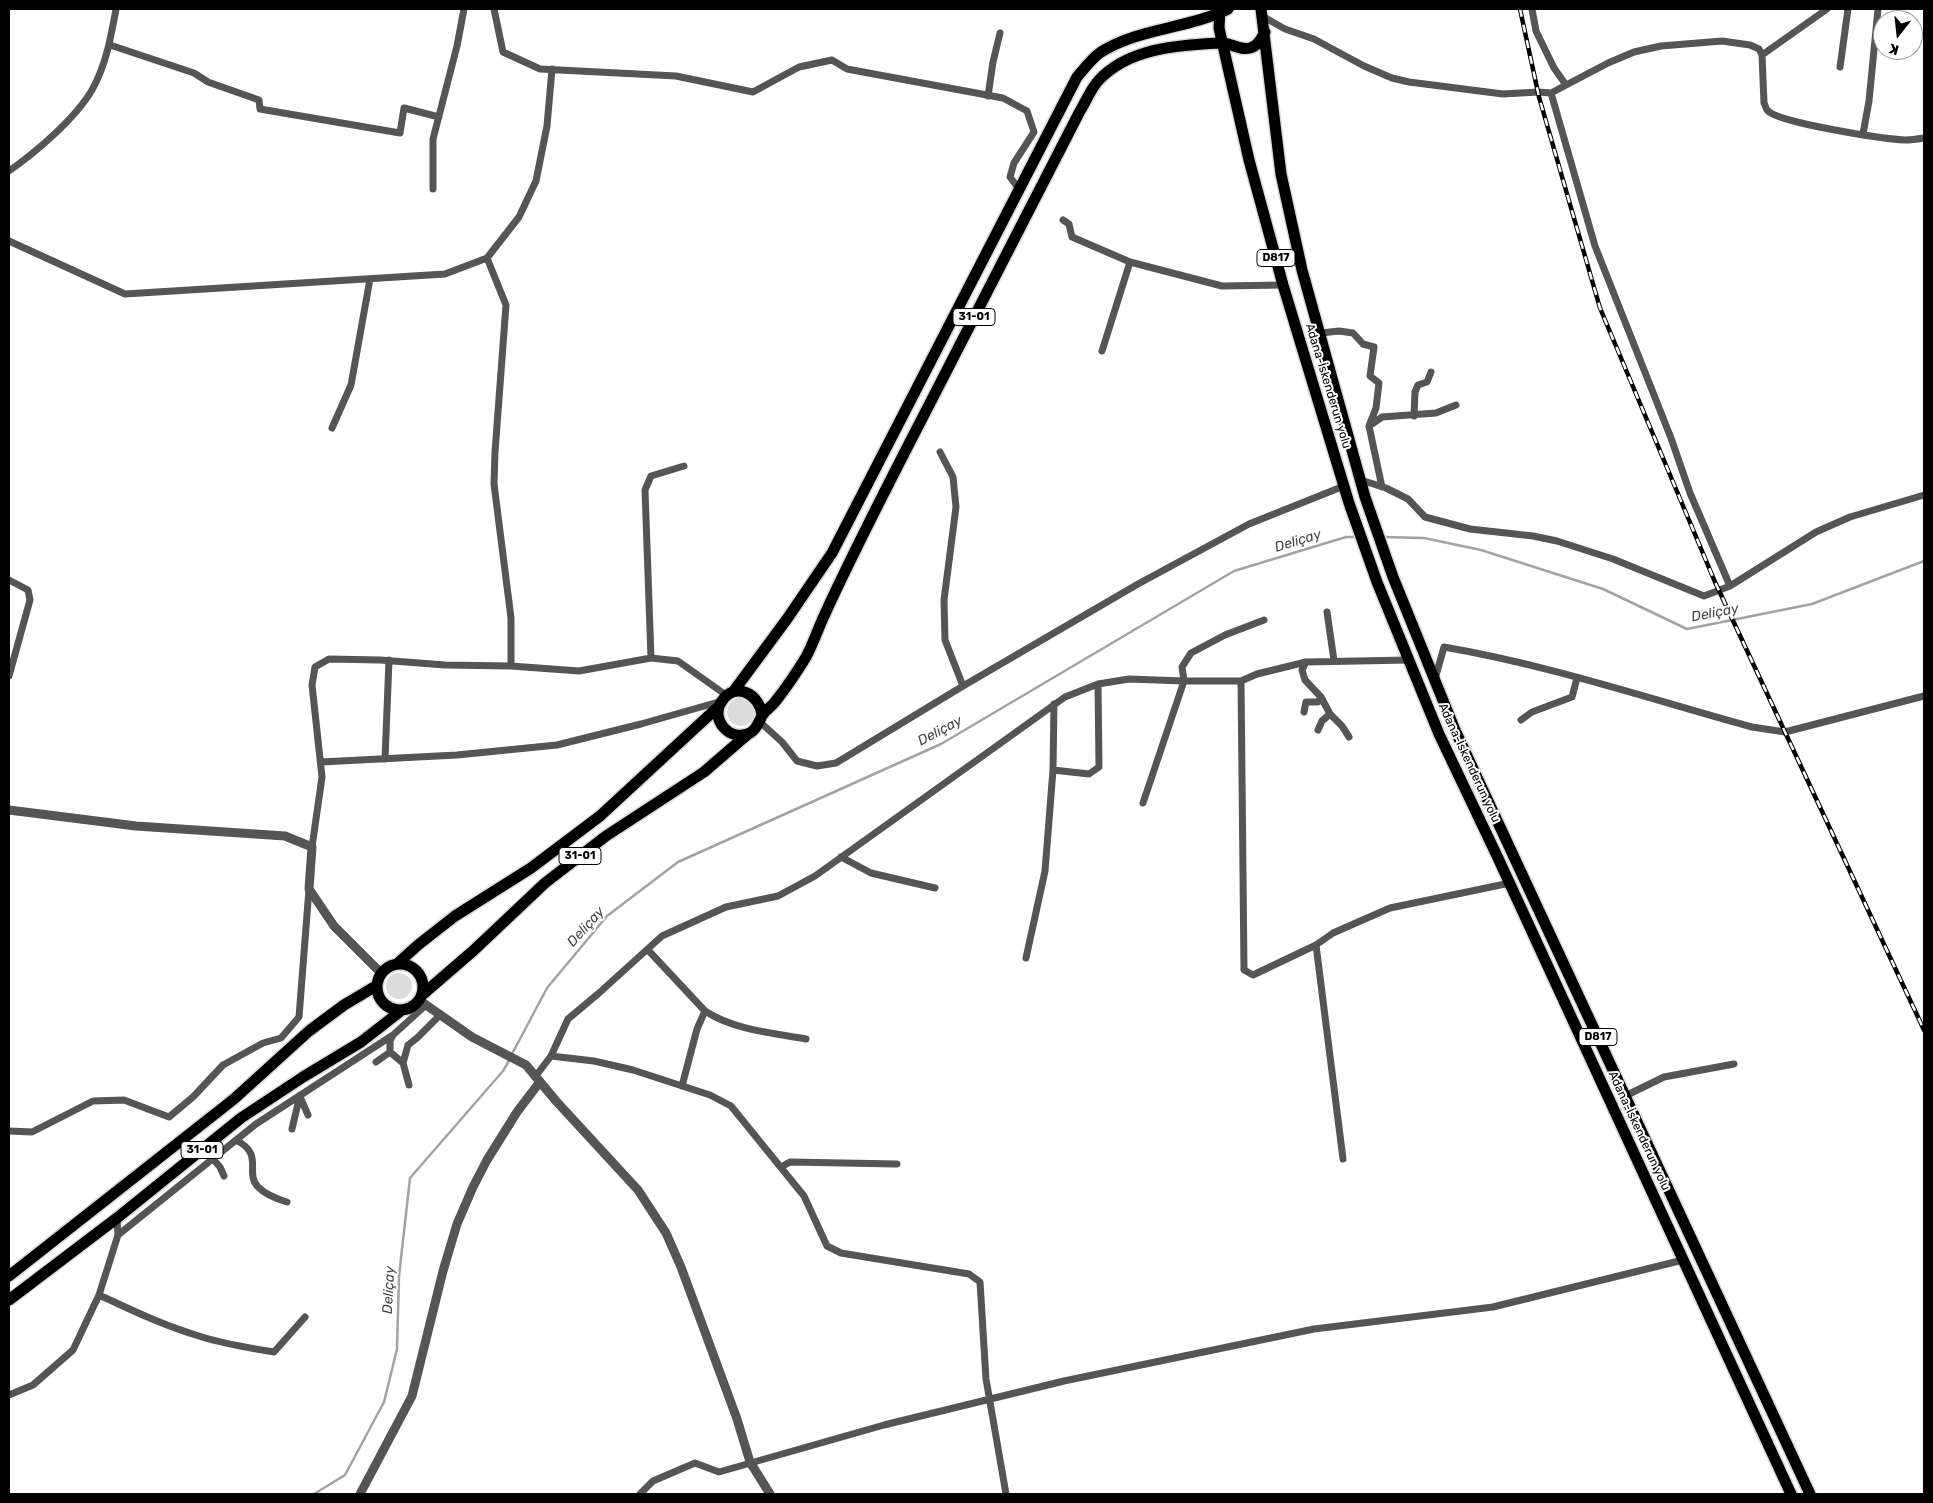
<!DOCTYPE html>
<meta charset="utf-8">
<style>
body{margin:0}
#map{position:relative;width:1933px;height:1503px;overflow:hidden;background:#fff;font-family:Rubik,sans-serif}
canvas{display:block}
.frame{position:absolute;inset:0;border:10px solid #000;pointer-events:none}
.north{position:absolute;left:1873px;top:10px;width:50px;height:50px;box-sizing:border-box;background:#fff;border:1px solid #999;border-radius:50%;rotate:196deg;font-size:14px;font-weight:700;line-height:20px;text-align:center;color:#000}
.north::after{content:'';display:block;margin:auto;width:18px;height:22px;background:#000;clip-path:polygon(50% 0,100% 100%,50% 72%,0 100%)}
</style>
<div id="map">
<canvas width="1933" height="1503"></canvas>
<div class="frame"></div>
<div class="north">K</div>
</div>
<script>
const ctx = document.querySelector('canvas').getContext('2d');
ctx.lineJoin = 'round';
function paint(path, color) {
  ctx.fillStyle = color;
  ctx.fill(path, 'evenodd');
}
function trace(path, color, width, dash) {
  ctx.strokeStyle = color;
  ctx.lineWidth = width;
  ctx.lineCap = dash ? 'butt' : 'round';
  ctx.setLineDash(dash || []);
  ctx.stroke(path);
}
function write(font, color, halo, rows, align = 'center') {
  ctx.font = font + ' Rubik,sans-serif';
  ctx.lineWidth = 4;
  ctx.setLineDash([]);
  ctx.textBaseline = 'middle';
  ctx.strokeStyle = halo;
  ctx.fillStyle = color;
  for (const [text, x, y, turn = 0] of rows) {
    ctx.save();
    ctx.translate(x, y);
    ctx.rotate((+turn || 0) * Math.PI / 180);
    ctx.textAlign = isNaN(turn) ? turn : align;
    if (halo) ctx.strokeText(text, 0, 0);
    ctx.fillText(text, 0, 0);
    ctx.restore();
  }
}
const green = new Path2D(`
 M727 712a14 14 0 1 1 28 0a14 14 0 1 1-28 0Z
 M386 986a13 13 0 1 1 26 0a13 13 0 1 1-26 0Z`);
const stream = new Path2D(`
 M1383 537 1424 538 1481 550 1603 589 1687 629 1812 604 1924 561
 M512 1054 547 988 607 916 678 862 941 744 1234 571 1346 537H1357
 M314 1494 345 1475 384 1402 397 1349 399 1276 410 1178 503 1071 510 1059`);
const minor = new Path2D(`
 M494 9 503 52 540 69 676 76 753 92 799 67 832 60 847 69 1003 98 1027 111 1034 132 1014 163 1010 177 1019 189
 M1532 9 1536 31 1554 68 1566 85
 M1262 16 1285 29 1314 39 1364 66 1392 78 1409 82 1503 94 1538 92 1551 93 1608 63 1634 52 1661 46 1722 41 1750 45 1759 49 1762 55 1764 103C1765 104 1766 109 1767 110 1777 123 1885 139 1905 140 1911 140 1918 139 1924 138
 M110 45 194 73 208 82 259 100 260 109 400 133 404 108 439 117
 M1762 55 1827 9
 M1840 67 1848 9
 M1551 93 1595 246 1671 438 1690 493 1730 586
 M988 96 993 62 1000 33
 M1863 134 1869 101 1878 9
 M9 171C36 152 75 119 92 90 106 65 111 37 116 9
 M433 189V139L457 46 464 9
 M1063 220 1069 224 1072 237 1130 262
 M9 241 125 294 445 274 487 258 519 217 536 181 547 126 552 69
 M487 258 506 305 495 452 494 484 511 618V666
 M1321 333 1339 331 1353 333 1363 344 1374 347 1370 376 1379 383 1376 408 1369 426
 M1102 351 1130 262 1222 286 1283 285
 M1414 416 1415 392 1418 385 1427 382 1431 372
 M332 428 351 385 370 279
 M940 452 953 477 956 507 944 600 945 640 963 686
 M1361 480 1386 488 1408 499 1425 517 1470 529 1533 536 1557 541 1613 559 1704 596 1730 586 1816 532 1850 517 1924 495
 M1382 487 1369 426 1382 417 1436 413 1456 405
 M9 580 28 590 30 600 9 676
 M1327 612 1334 661
 M651 658 645 490 651 476 684 466
 M1306 662 1302 670 1305 680 1321 697 1330 714 1342 726 1349 737
 M1435 679 1444 647C1549 665 1650 699 1752 727L1785 732 1924 696
 M1241 681 1244 970 1253 975 1316 945 1333 933 1390 908 1510 883
 M1304 712 1306 702H1318L1321 697
 M1521 720 1532 712 1572 697 1577 678
 M760 722 782 742 797 761 817 766 836 763 963 686 1138 584 1249 524 1344 486
 M1318 730 1322 721 1330 714
 M385 759 389 660
 M321 762 457 755 557 745 641 724 722 701
 M1053 770 1089 774 1099 767 1098 684
 M1143 803 1184 681 1182 667 1191 653 1225 635 1264 620
 M312 847 322 777 312 685 315 667 329 659 380 660 445 665 511 666 579 671 651 658 678 661 726 695
 M841 857 871 873 935 888
 M1316 945 1343 1159
 M648 950 705 1011
 M1026 958 1045 871 1053 770 1054 704
 M390 1052V1041L393 1035 426 1005
 M551 1056 594 1061 633 1070 710 1095 731 1106 804 1196 827 1246 841 1253 969 1274 980 1282 986 1379 1006 1494
 M376 1062 390 1052 403 1063
 M535 1077 551 1056 568 1019 599 993 662 936 726 907 778 896 815 876 1065 697 1098 684 1129 679 1184 681H1241L1257 674 1306 662 1409 660
 M409 1085 403 1063 408 1045 417 1038 440 1015
 M682 1086 697 1029 705 1011C734 1030 772 1033 806 1039
 M1625 1096 1664 1077 1734 1064
 M301 1099 308 1115
 M292 1129 300 1095
 M9 1131 32 1132 93 1101 124 1100 169 1117 193 1097 223 1065 263 1043 281 1038 299 1017 309 889
 M236 1140C265 1155 244 1172 258 1187 266 1195 277 1199 287 1202
 M213 1159 220 1167 224 1176
 M781 1167 790 1162 897 1164
 M118 1235 256 1124 393 1035
 M99 1295C132 1310 164 1326 199 1336 223 1344 249 1348 274 1352L305 1317
 M9 1395 33 1385 73 1350 99 1295 118 1235 117 1218
 M640 1494 653 1481 695 1463 719 1472 884 1425 1064 1381 1314 1329 1493 1307 1683 1260`);
const tertiary = new Path2D(`
 M9 810 136 826 285 836 312 847 309 889 334 926 381 973
 M419 1000 472 1037 526 1065 556 1101 638 1190 666 1233 681 1267 737 1419 750 1462 770 1494
 M360 1494 412 1396 443 1271 457 1224 473 1187 487 1160 517 1112 539 1083`);
const trunk = new Path2D(`
 M1220 9 1219 28 1249 160 1283 285 1349 503 1377 582 1439 734 1498 858 1791 1494
 M1261 9 1281 174 1302 270 1365 497 1393 577 1455 730 1810 1494
 M733 692 787 619 832 553 1077 77C1084 69 1092 58 1101 52 1139 28 1187 29 1228 9
 M762 715C760 694 735 681 722 701 709 719 730 743 750 733 759 728 758 720 764 713 767 709 772 706 775 702 786 688 797 672 806 657 813 644 818 629 824 616 856 546 892 477 927 409 978 309 1029 210 1080 111 1086 101 1091 89 1098 81 1128 48 1178 45 1220 43 1231 42 1238 51 1250 48 1258 46 1261 39 1265 32
 M398 963 418 945 455 916 531 868 600 816 718 707
 M377 987a23 23 0 1 1 46 0a23 23 0 1 1-46 0Z
 M422 995 473 951 545 883 606 836 704 772 748 734
 M9 1276 234 1099 309 1031 344 1005 376 986
 M9 1300 117 1218 241 1118 303 1077 361 1042 402 1010`);
const rail = new Path2D(`
 M1520 9 1539 97 1600 308 1715 582 1924 1030`);
const shields = [
 [1276,258,38],
 [974,317,42],
 [580,856,42],
 [1598,1037,38],
 [202,1150,42]
];
const shieldNames = [
 ["D817",1276,258],
 ["31-01",974,317],
 ["31-01",580,856],
 ["D817",1598,1037],
 ["31-01",202,1150]
];
const streetNames = [
 ["Adana-İskenderun yolu",1328,386,73],
 ["Adana-İskenderun yolu",1469,763,65],
 ["Adana-İskenderun yolu",1639,1131,65]
];
const waterNames = [
 ["Deliçay",1298,541,-17],
 ["Deliçay",1715,613,-11],
 ["Deliçay",940,731,-28],
 ["Deliçay",586,927,-48],
 ["Deliçay",389,1290,-87]
];
paint(green, '#dcdcdc');
trace(stream, '#a3a3a3', 2.5);
trace(trunk, '#dbdbdb', 14);
trace(minor, '#555', 7);
trace(tertiary, '#555', 9);
trace(trunk, '#000', 11);
trace(rail, '#000', 4.5);
trace(rail, '#fff', 2.5, [8]);
for (const [x, y, w] of shields) {
  const box = new Path2D();
  box.roundRect(x - w / 2, y - 8.5, w, 17, 4);
  ctx.fillStyle = '#fff';
  ctx.fill(box);
  trace(box, '#000', 1);
}
write('bold 11px', '#000', null, shieldNames);
write('12px', '#000', '#fff', streetNames);
write('italic 14px', '#444', '#fff', waterNames);
</script>
